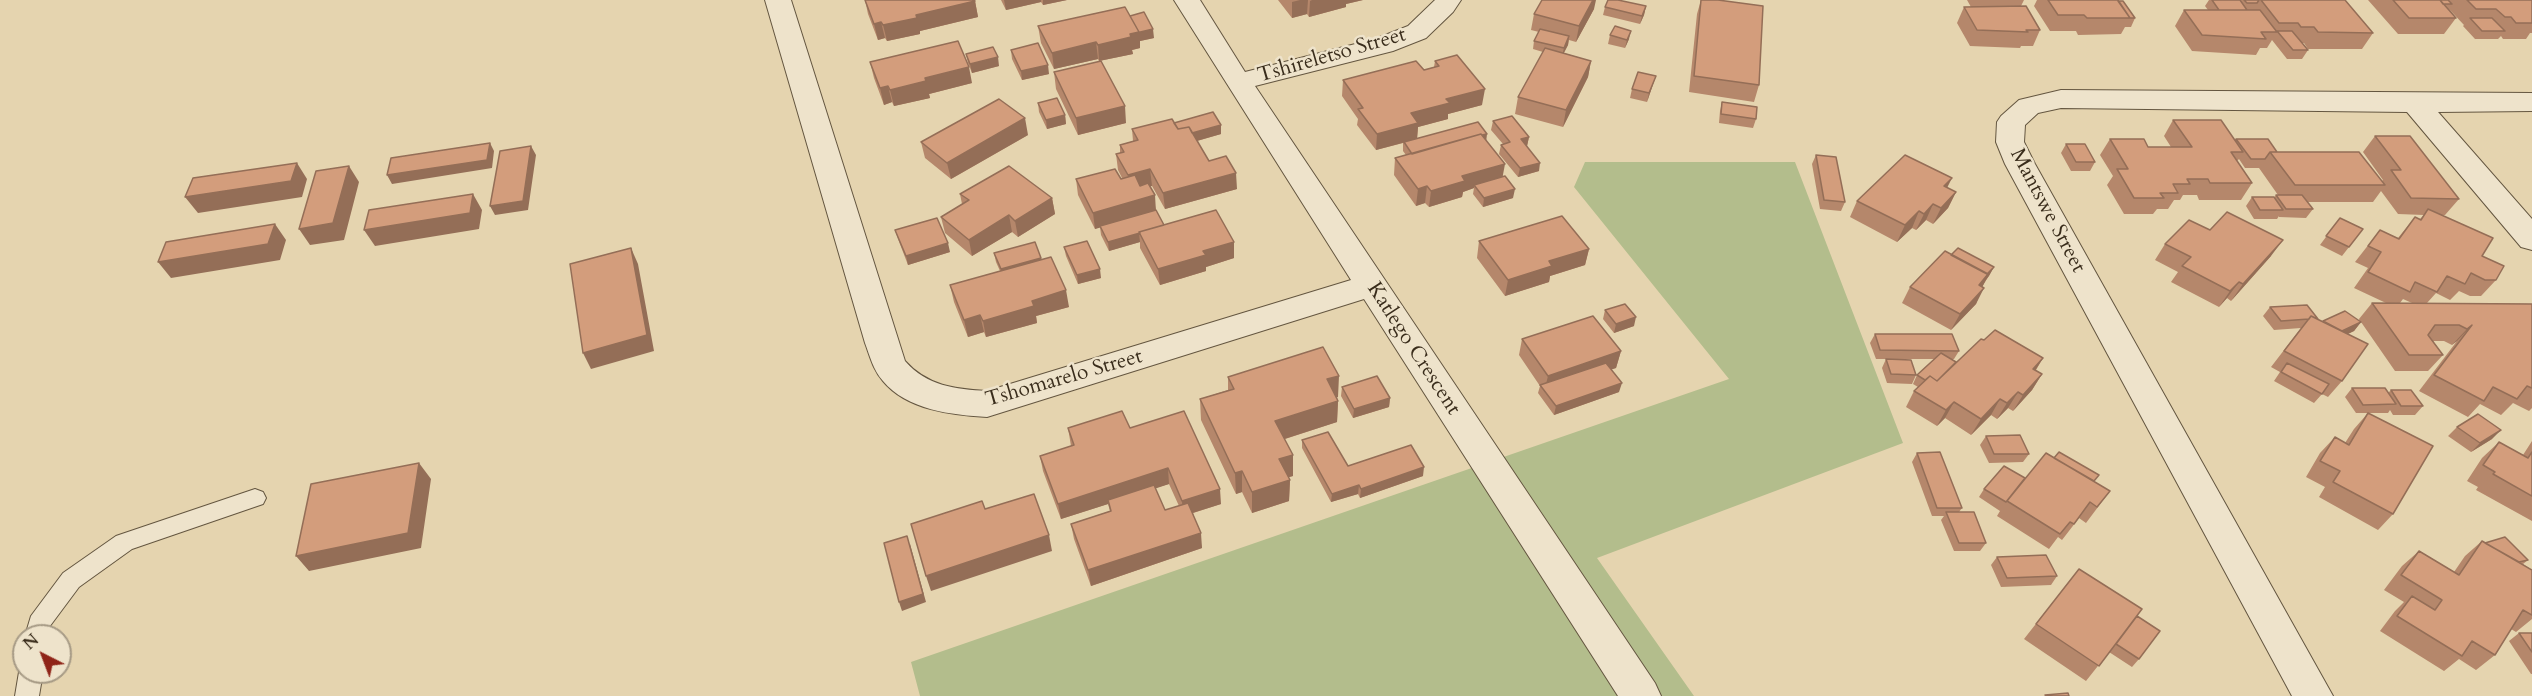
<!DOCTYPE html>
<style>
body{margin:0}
#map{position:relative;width:2532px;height:696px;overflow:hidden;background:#e5d4af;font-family:Cardo,serif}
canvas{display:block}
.north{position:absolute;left:12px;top:624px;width:60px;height:60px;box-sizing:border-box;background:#eee3cb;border:2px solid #a69a85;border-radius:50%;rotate:318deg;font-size:16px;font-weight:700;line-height:24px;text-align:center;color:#392c1b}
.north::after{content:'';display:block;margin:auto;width:21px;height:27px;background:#8f2418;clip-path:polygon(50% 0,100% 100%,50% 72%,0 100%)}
</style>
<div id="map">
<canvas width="2532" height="696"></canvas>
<div class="north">N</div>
</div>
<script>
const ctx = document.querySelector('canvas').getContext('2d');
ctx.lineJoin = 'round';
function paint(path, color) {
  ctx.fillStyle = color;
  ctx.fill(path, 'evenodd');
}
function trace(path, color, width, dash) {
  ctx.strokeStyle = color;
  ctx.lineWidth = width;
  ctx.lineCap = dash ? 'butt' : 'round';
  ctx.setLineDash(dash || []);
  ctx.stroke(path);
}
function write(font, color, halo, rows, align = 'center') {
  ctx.font = font + ' Cardo,serif';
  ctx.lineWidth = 5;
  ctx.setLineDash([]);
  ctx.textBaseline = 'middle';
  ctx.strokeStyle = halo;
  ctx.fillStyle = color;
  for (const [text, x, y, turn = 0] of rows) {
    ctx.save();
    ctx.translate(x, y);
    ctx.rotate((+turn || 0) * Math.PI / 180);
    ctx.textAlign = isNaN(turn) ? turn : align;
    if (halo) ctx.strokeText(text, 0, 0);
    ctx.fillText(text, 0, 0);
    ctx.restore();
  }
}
const green = new Path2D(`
 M1585 162H1795L1903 443 1597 558 1694 696H920L911 662 1729 379 1574 187Z`);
const lane = new Path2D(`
 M255 489 263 492 266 498 263 504 132 549 79 587 50 626 49 636H25L31 616 63 573 116 536Z
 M24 664V672H43L39 696H15L19 672Z`);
const street = new Path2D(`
 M765 0H791L905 361C927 386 955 389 987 391L1351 280 1174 0H1200L1245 72 1375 39 1408 26 1435 0H1461L1453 12 1426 38 1393 51 1255 86 1655 683 1661 696H1618L1364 299 987 417C952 415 907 410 883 381 873 370 870 356 865 343Z
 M2061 90 2532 93V111L2438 112 2532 219V250L2521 247 2407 112 2061 108 2038 113 2025 125 2024 142 2035 164 2333 696H2292L2005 164 1996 142 1997 122 2001 116 2019 100Z`);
const wall = new Path2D(`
 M865 0 975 1 978 17 920 31V34L887 41 885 38 878 40 868 14Z
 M1001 0H1067L1043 5 1041 2 1006 10Z
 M1278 0H1363L1346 4V7L1309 17 1307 14 1292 18Z
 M1701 0 1759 85 1754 102 1689 92 1697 14Z
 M1967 0H2024L2021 6 2040 30 2033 46H2021L2020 48 1970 46 1957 23 1964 7H1971Z
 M2037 0H2118L2135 18 2131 27H2125L2121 34 2078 35 2076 31H2050L2034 6Z
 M2209 0H2345L2373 33 2362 49H2308L2304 43H2302L2308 50 2302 59H2287L2272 40 2267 48H2260L2256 55 2192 51 2175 26 2184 10H2208L2205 6Z
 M2368 0H2532V33H2530L2526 39H2503L2501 36 2498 39H2475L2463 26 2464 25 2449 9 2456 18 2444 34H2398Z
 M1646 6 1644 15 1640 24 1603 15 1605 7Z
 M1594 9 1576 42 1569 40 1568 45 1564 53 1591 61 1588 77 1563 127 1515 114 1518 97 1543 52 1533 49 1534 41 1539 32 1531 30 1534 14Z
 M1130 16 1154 38 1140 41V48L1132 50 1133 54 1099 61 1098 59 1054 69 1041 43 1038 26Z
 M1610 35 1629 39 1625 48 1608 44Z
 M1011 50 1049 74 1022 80 1012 59Z
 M966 54 999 66 972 73 968 63Z
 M1435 61 1482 105 1448 114V119L1418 127 1417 139 1486 141 1513 198 1483 207 1473 194 1474 188 1463 192 1462 197 1429 207 1425 203 1416 206 1394 175 1395 158 1406 155 1403 151V143L1376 150 1357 125 1358 119 1342 96 1343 80 1424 70 1434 67Z
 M870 62 972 83 929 94 930 98 894 106 892 102 884 105 874 78Z
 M1054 72 1126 123 1078 135 1056 89Z
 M1656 76 1647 102 1630 98 1632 89Z
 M1722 102 1756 119 1753 128 1719 123 1720 111Z
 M1038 103 1065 115 1066 124 1047 129 1039 112Z
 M2173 120 2236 140V139L2277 152 2382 181 2383 180 2363 152 2375 136 2459 199 2445 215H2442L2482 256 2496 280 2481 296H2470L2459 291 2450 300 2436 293 2427 303 2532 304V408L2529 411 2513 403 2501 415 2480 404 2468 417 2419 391 2457 341 2452 345 2444 341H2433L2443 355 2428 371H2395L2361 322 2354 331 2347 334 2342 381 2328 397 2322 394 2314 403 2274 381 2280 372 2271 367 2301 328 2274 330 2263 316 2270 307 2318 319 2323 322H2360L2359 319 2372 303H2386L2354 288 2368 268 2355 262 2380 230 2398 238 2415 217 2420 219 2424 215 2398 214 2381 191 2373 202H2307L2313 209 2306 218 2279 217V216L2277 219H2254L2246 206 2252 197 2274 198 2276 195H2278L2259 168H2245L2239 159 2237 161 2252 183 2241 200H2199L2197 195H2183L2180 200H2174L2168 209H2157L2153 214H2124L2107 185 2113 176 2100 155 2110 139 2148 147H2171L2164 136ZM2403 299 2412 303H2400Z
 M1493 121 1529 137 1527 146 1539 171 1518 177 1499 154 1501 145 1503 144 1491 130Z
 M1174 123 1221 134 1197 141 1209 161 1237 189 1165 209 1152 186H1150L1156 210 1164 225 1234 258 1206 267V271L1160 285 1140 248V242L1109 251 1101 235 1100 227 1095 229 1078 195 1076 179 1122 178 1118 170 1116 154 1120 153V145L1133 141 1132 129Z
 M1028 135 951 179 925 158 921 142Z
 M2066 144 2095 162 2090 171H2071L2061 153Z
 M1816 155 1845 202 1841 211 1820 209 1812 164Z
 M1947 188 1956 192 1948 208 1933 224 1926 220 1916 230 1912 228 1897 242 1850 217 1857 201Z
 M960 194 1052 198 1055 214 1018 237 1012 232 972 256 945 233 941 217 962 204Z
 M2340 218 2363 229 2342 256 2320 245Z
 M895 230 950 252 908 265 898 239Z
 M2210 230 2271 256 2231 301 2227 298 2219 307 2171 282 2178 272 2155 260 2165 244Z
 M1479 241 1589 249 1585 265 1550 276 1549 282 1505 296 1477 258Z
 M1064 247 1101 278 1078 284 1066 256Z
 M994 253 1041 260 1069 307 1036 316 1037 323 986 337 984 332 968 337 954 302 950 285 1000 271 996 262Z
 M1951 255 1994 267 1982 287 1976 304 1951 330 1902 303 1910 287Z
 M1605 310 1634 326 1614 333 1603 319Z
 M1875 334 1959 351 1954 359H1951L1956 362 1984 340 2043 358 2036 370 2042 374 2032 390 2013 411 2008 408 1997 419 1991 415 1971 435 1945 418 1937 426 1906 407 1914 391 1918 387 1913 384 1917 375 1934 359H1876L1870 343Z
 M1522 339 1621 351 1616 368 1611 369 1619 392 1554 415 1538 393 1540 386 1519 355Z
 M1886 359 1916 375 1912 384 1887 383 1882 368Z
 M1228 377 1338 397H1337L1338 401 1337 422 1285 439 1293 476 1288 477 1290 480 1289 501 1252 513 1242 492 1236 494 1201 420 1200 399 1228 390Z
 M1342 387 1390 398 1389 407 1353 418 1341 396Z
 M2352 388 2388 393 2391 390 2423 406 2415 415H2393L2390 410 2388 413H2369L2393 514 2378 530 2319 497 2325 487 2306 477 2320 453 2335 437 2345 443 2354 429 2368 413H2356L2345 397Z
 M2457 427 2492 439 2471 452 2448 436Z
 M1068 428H1130L1221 504 1193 513 1202 548 1091 586 1074 539 1071 524 1110 511 1108 504 1061 519 1043 471 1040 456 1071 446ZM1169 484 1179 506 1165 510 1155 488Z
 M1986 436 2029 454 2023 462 1989 463 1980 445Z
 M1302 440 1348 466 1423 476 1360 498 1358 494 1331 502 1302 448Z
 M2532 441V521L2476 490 2478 487 2467 481 2482 458 2499 442 2523 455Z
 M1917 453 1962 508 1959 512 1986 543 1980 551H1954L1941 520 1944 516H1932L1912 462Z
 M2025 478 2094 482 2110 491 2086 523 2079 518 2062 540 2058 537 2049 549 1997 516 2000 511 1979 497 1984 489Z
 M2482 541 2528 560 2523 564 2532 570V619L2516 632 2511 629 2495 655 2476 670 2459 659 2444 671 2380 631 2395 611 2404 602 2384 590 2402 566 2419 551 2454 572 2465 556Z
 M1997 557 2057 576 2051 585 2001 587 1991 565Z
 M2079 569 2137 616 2139 659 2132 667 2109 652 2086 681 2024 639Z
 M2519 633H2532V674H2531L2509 641Z`);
const shadedWall = new Path2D(`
 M1004 0H1041V2L1006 10Z
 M1043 0H1067L1043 5Z
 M1300 0H1308L1307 14 1292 18V2Z
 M1312 0H1363L1346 4V7L1309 17 1310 1Z
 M1593 0H1596L1594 9 1576 42 1579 26Z
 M975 1 978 17 920 31V34L887 41 883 25 916 15Z
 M1646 6 1644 15 1640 24 1642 16Z
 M881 22 885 38 878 40 874 24Z
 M1153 29 1154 38 1140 41V48L1132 50 1133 54 1099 61 1098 45 1130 34Z
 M1631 31 1629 39 1625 48 1627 40Z
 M1569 36 1568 45 1562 56 1564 48Z
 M1096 42 1098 59 1054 69 1052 53Z
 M998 57 999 66 972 73 970 64Z
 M1591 61 1588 77 1563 127 1566 110Z
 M1048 65 1049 74 1022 80 1021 71Z
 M969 67 972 83 929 94 930 98 894 106 890 90 925 78Z
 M1656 76 1653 84 1647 102 1649 93Z
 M888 86 892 102 884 105 880 88Z
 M1485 89 1482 105 1448 114V119L1418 127 1417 139 1376 150 1377 134 1411 113 1446 99Z
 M1125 106 1126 123 1078 135 1076 118Z
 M1065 115 1066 124 1047 129 1046 120Z
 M1025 118 1028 135 951 179 947 163Z
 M1221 125V134L1179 146 1178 137Z
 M1487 134 1486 143 1413 155Z
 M1529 137 1527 146 1520 148 1521 139Z
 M490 143 494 151 492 168 392 184 387 175Z
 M531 146 536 155 528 210 495 215 490 206Z
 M297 163 307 179 302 197 198 213 185 197Z
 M1540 163 1539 171 1518 177 1520 168Z
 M1505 164 1502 180 1474 185V188L1463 192 1462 197 1429 207 1431 191 1462 176Z
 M349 166 359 182 344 240 310 245 299 229Z
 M1150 169 1152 186 1129 192 1128 175Z
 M1236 173 1237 189 1165 209 1163 193Z
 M1952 178 1944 194V186Z
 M1427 186 1425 203 1416 206 1418 189Z
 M1515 189 1513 198 1483 207 1484 198Z
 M1956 192 1948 208 1933 224 1941 208Z
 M473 194 482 210 479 229 375 246 364 230Z
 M1155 195 1156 212 1095 229 1093 213Z
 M1052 198 1055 214 1018 237 1015 221Z
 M1933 204 1926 220 1916 230 1924 214Z
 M1919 211 1912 228 1897 242 1905 225Z
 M1009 215 1012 232 972 256 969 240Z
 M275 224 286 240 280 260 171 278 158 262Z
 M1139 233 1140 242 1109 251 1108 242Z
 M2283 240 2271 256 2231 301 2243 284Z
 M1234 242V258L1206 267V271L1160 285 1158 269 1203 251Z
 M948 243 950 252 908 265 906 256Z
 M631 248 638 264 654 351 591 369 583 353Z
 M1589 249 1585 265 1550 276 1549 282 1505 296 1508 280 1549 261Z
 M1041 258 1043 267 1002 278 1001 269Z
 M1994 267 1989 276 1986 280 1980 291 1979 285 1984 277Z
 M1100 269 1101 278 1078 284 1077 275Z
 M2239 282 2227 298 2219 307 2230 291Z
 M1984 288 1976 304 1951 330 1960 314Z
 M1066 290 1069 307 1036 316 1037 323 986 337 983 321 1032 301Z
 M980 315 984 332 968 337 964 320Z
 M1636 317 1634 326 1614 333 1616 324Z
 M2361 322 2354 331 2332 342 2339 333Z
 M2472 325 2457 341 2452 345 2467 329Z
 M1621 351 1616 368 1544 392 1548 376Z
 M2043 358 2033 374V369Z
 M2042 374 2032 390 2013 411 2023 395Z
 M1339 376 1338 397 1326 401 1327 379Z
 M1622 383 1619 392 1554 415 1556 406Z
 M2018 392 2008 408 1997 419 2007 403Z
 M1390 398 1389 407 1353 418 1354 409Z
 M2000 399 1991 415 1971 435 1981 419Z
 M1338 401 1337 422 1275 442V421Z
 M1954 402 1945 418 1937 426 1946 410Z
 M2501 430 2492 439 2471 452 2480 443Z
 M1293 455V476L1279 480V459Z
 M419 463 431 479 421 548 309 571 296 556Z
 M1424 467 1423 476 1360 498 1361 489Z
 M1168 468 1169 484 1109 504 1108 500V504L1061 519 1058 504Z
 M1242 471V492L1236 494 1235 473Z
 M1290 480 1289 501 1252 513V492Z
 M1359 485 1358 494 1331 502 1332 494Z
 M1220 489 1221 504 1183 516 1182 501Z
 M1201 533 1202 548 1091 586 1088 570Z
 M1049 535 1052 551 931 591 926 576Z
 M910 544 926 602 902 611 899 602Z`);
const building = new Path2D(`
 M865 0H974L975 1 916 15 917 18 883 25 881 22 874 24Z
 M1542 0H1593L1579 26 1534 14Z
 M1608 0H1618L1646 6 1642 16 1605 7Z
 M1701 0H1718L1763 6 1759 85 1694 76Z
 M2048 0H2118L2130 18H2087L2084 15H2058Z
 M2212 0H2240L2247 10H2219Z
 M2244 0H2259L2257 3H2247Z
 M2261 0H2345L2373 33 2318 32 2314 27H2301L2298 23H2279Z
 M2393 0H2440L2456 18H2409Z
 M2440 0H2448L2452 4H2443Z
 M2467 0H2532V23H2516L2511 17H2505L2496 9H2476Z
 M2118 1H2123L2135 18H2130Z
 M2026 6 2040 30H2026L2028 32 1977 30 1964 7Z
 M1125 7 1139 32 1130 34 1131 37 1098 45 1096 42 1052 53 1038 26Z
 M2184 10H2260L2277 32H2261L2266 39 2202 35Z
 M1144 12 1153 29 1136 33 1139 32 1130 16Z
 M2470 18H2492L2505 31H2482Z
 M1615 26 1631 31 1627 40 1610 35Z
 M1540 29 1569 36 1564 48 1534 41Z
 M2277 31H2292L2308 50H2293Z
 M958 41 969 67 925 78 926 81 890 90 888 86 880 88 870 62Z
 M1038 43 1048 65 1021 71 1011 50Z
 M993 47 998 57 970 64 966 54Z
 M1545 48 1591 61 1566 110 1518 97Z
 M1457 55 1485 89 1446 99 1450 103 1411 113 1418 123 1377 134 1358 109 1363 108 1343 80 1416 61 1424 70 1439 66 1435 61Z
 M1101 61 1125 106 1076 118 1054 72Z
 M1638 72 1656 76 1649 93 1632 89Z
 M1057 98 1065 115 1046 120 1038 103Z
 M999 99 1025 118 947 163 921 142Z
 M1722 102 1757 107 1756 119 1721 114Z
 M1213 112 1221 125 1192 133 1189 127 1178 129 1174 123Z
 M1512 116 1529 137 1521 139 1540 163 1520 168 1501 145 1510 142 1493 121Z
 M1172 119 1178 129 1189 127 1209 161 1226 156 1236 173 1163 193 1150 169 1128 175 1116 154 1124 152 1120 145 1138 140 1132 129Z
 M2173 120H2221L2243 152H2231L2252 183H2210L2208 179H2187L2190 184H2173L2178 193H2160L2164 198H2134L2117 169H2128L2110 139H2144L2148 147H2192Z
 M1478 122 1487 134 1482 135 1481 134 1412 154 1404 142Z
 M1481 134 1505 164 1462 176 1465 181 1431 191 1427 186 1418 189 1395 158Z
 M2375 136H2410L2459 199 2411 198 2391 170H2401Z
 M2236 139H2268L2277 152H2270L2265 159H2251Z
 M490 143 487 160 387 175 391 158Z
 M2066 144H2085L2095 162H2076Z
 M531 146 523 201 490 206 500 151Z
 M2270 152H2359L2385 185H2295Z
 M1816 155 1836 157 1845 202 1824 200Z
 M1905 155 1952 178 1944 186 1956 192 1941 208 1933 204 1924 214 1919 211 1905 225 1857 201Z
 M297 163 291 181 185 197 193 178Z
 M349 166 333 223 299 229 316 171Z
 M1009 166 1052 198 1015 221 1009 215 969 240 941 217 969 200 960 194Z
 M1115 169 1121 179 1135 175 1140 186 1148 183 1155 195 1093 213 1076 179Z
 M1505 176 1515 189 1484 198 1474 185Z
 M473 194 470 213 364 230 369 210Z
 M2276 195H2302L2313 209H2286Z
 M2252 197H2274L2283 210H2260Z
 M2428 209 2493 238 2482 256 2504 266 2496 280H2485L2471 273 2465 284 2447 276 2437 292 2415 282 2410 292 2368 272 2381 252 2368 246 2380 230 2399 239 2415 217 2421 220Z
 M1156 210 1164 225 1139 232 1140 233 1108 242 1100 226Z
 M1216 210 1234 242 1203 251 1206 255 1158 269 1139 232Z
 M2227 212 2283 240 2243 284 2239 282 2230 291 2182 266 2191 257 2165 244 2189 220 2210 230Z
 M1562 216 1589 249 1549 261 1552 266 1508 280 1479 241Z
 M937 218 948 243 906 256 895 230Z
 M2340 218 2363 229 2349 247 2326 236Z
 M275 224 268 244 158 262 166 242Z
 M1087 241 1100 269 1077 275 1064 247Z
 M1035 242 1041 258 1001 269 994 253Z
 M631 248 647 335 583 353 570 264Z
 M1958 248 1994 267 1987 274 1951 255Z
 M1945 251 1988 274 1979 285 1984 288 1960 314 1910 287Z
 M1051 257 1066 290 1032 301 1034 306 983 321 980 315 964 320 950 285Z
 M2372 303 2532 304V388L2527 386 2517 399 2493 387 2484 401 2434 375 2472 325 2467 329 2459 325H2435L2428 335 2443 355H2409Z
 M1625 304 1636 317 1616 324 1605 310Z
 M2307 305 2318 319 2311 316 2309 319 2281 321 2270 307Z
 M2345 311 2361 322 2342 331 2323 321Z
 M1593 316 1621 351 1548 376 1522 339Z
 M2311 316 2368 344 2342 381 2284 351Z
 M1995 330 2043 358 2033 369 2042 374 2023 395 2018 392 2007 403 2000 399 1981 419 1954 402 1946 410 1914 391 1930 376 1937 381 1981 339 1984 340Z
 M1875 334H1952L1959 351 1880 350Z
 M1323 347 1339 376 1327 379 1338 401 1275 421 1293 455 1279 459 1290 480 1252 492 1242 471 1235 473 1200 399 1234 389 1228 377Z
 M1941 353 1956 362 1937 381 1930 376 1925 380 1917 375Z
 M1886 359 1911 360 1916 375 1891 374Z
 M1606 363 1622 383 1556 406 1540 385Z
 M2287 363 2329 384 2322 394 2281 372Z
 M1377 376 1390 398 1354 409 1342 387Z
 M2352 388H2385L2396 404 2363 405Z
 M2391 390H2411L2423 406H2401Z
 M1122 411 1130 428 1184 411 1220 489 1182 501 1168 468 1058 504 1040 456 1074 445 1068 428Z
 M2368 413 2433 446 2393 514 2333 482 2340 471 2320 461 2335 437 2349 445Z
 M2478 414 2501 430 2480 443 2457 427Z
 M1328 432 1348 466 1411 445 1424 467 1361 489 1359 485 1332 494 1302 440Z
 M2020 435 2029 454H1994L1986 436Z
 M2499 442 2528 458 2532 452V496L2493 474 2495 472 2483 465Z
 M1940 452 1962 508H1937L1917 453Z
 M2059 452 2099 475 2094 481 2054 458Z
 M2046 453 2110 491 2097 507 2090 502 2074 524 2070 522 2060 534 2007 501Z
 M419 463 408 533 296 556 311 484Z
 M2004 466 2025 478 2006 502 1984 489Z
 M1154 485 1165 510 1188 503 1201 533 1088 570 1071 524 1111 511 1108 500Z
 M1034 494 1049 535 926 576 911 524 982 501 985 509Z
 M1946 512H1974L1986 543H1959Z
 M907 536 923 594 899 602 884 543Z
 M2505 537 2528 560 2519 562 2485 543Z
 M2482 541 2532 570V615L2523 610 2495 655 2472 641 2462 656 2397 616 2412 596 2435 610 2442 600 2401 575 2419 551 2459 575Z
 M2046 555 2057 576 2007 578 1997 557Z
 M2079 569 2142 609 2099 666 2036 624Z
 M2137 616 2160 631 2139 659 2116 644Z
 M2519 633H2532V652Z
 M2068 693 2069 696H2046L2045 695Z`);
const streetNames = [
 ["Tshireletso Street",1332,56,-16],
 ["Mantswe Street",2047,211,62],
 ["Katlego Crescent",1413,349,57],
 ["Tshomarelo Street",1064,379,-16]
];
paint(green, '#b3bd8c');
trace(lane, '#645640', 2);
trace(street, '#645640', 2);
paint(lane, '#eee3cb');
paint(street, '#eee3cb');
paint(wall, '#b5876b');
paint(shadedWall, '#946e57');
paint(building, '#d39d7c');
trace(building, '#946e57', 1.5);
write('21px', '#392c1b', '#eee3cb', streetNames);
</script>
